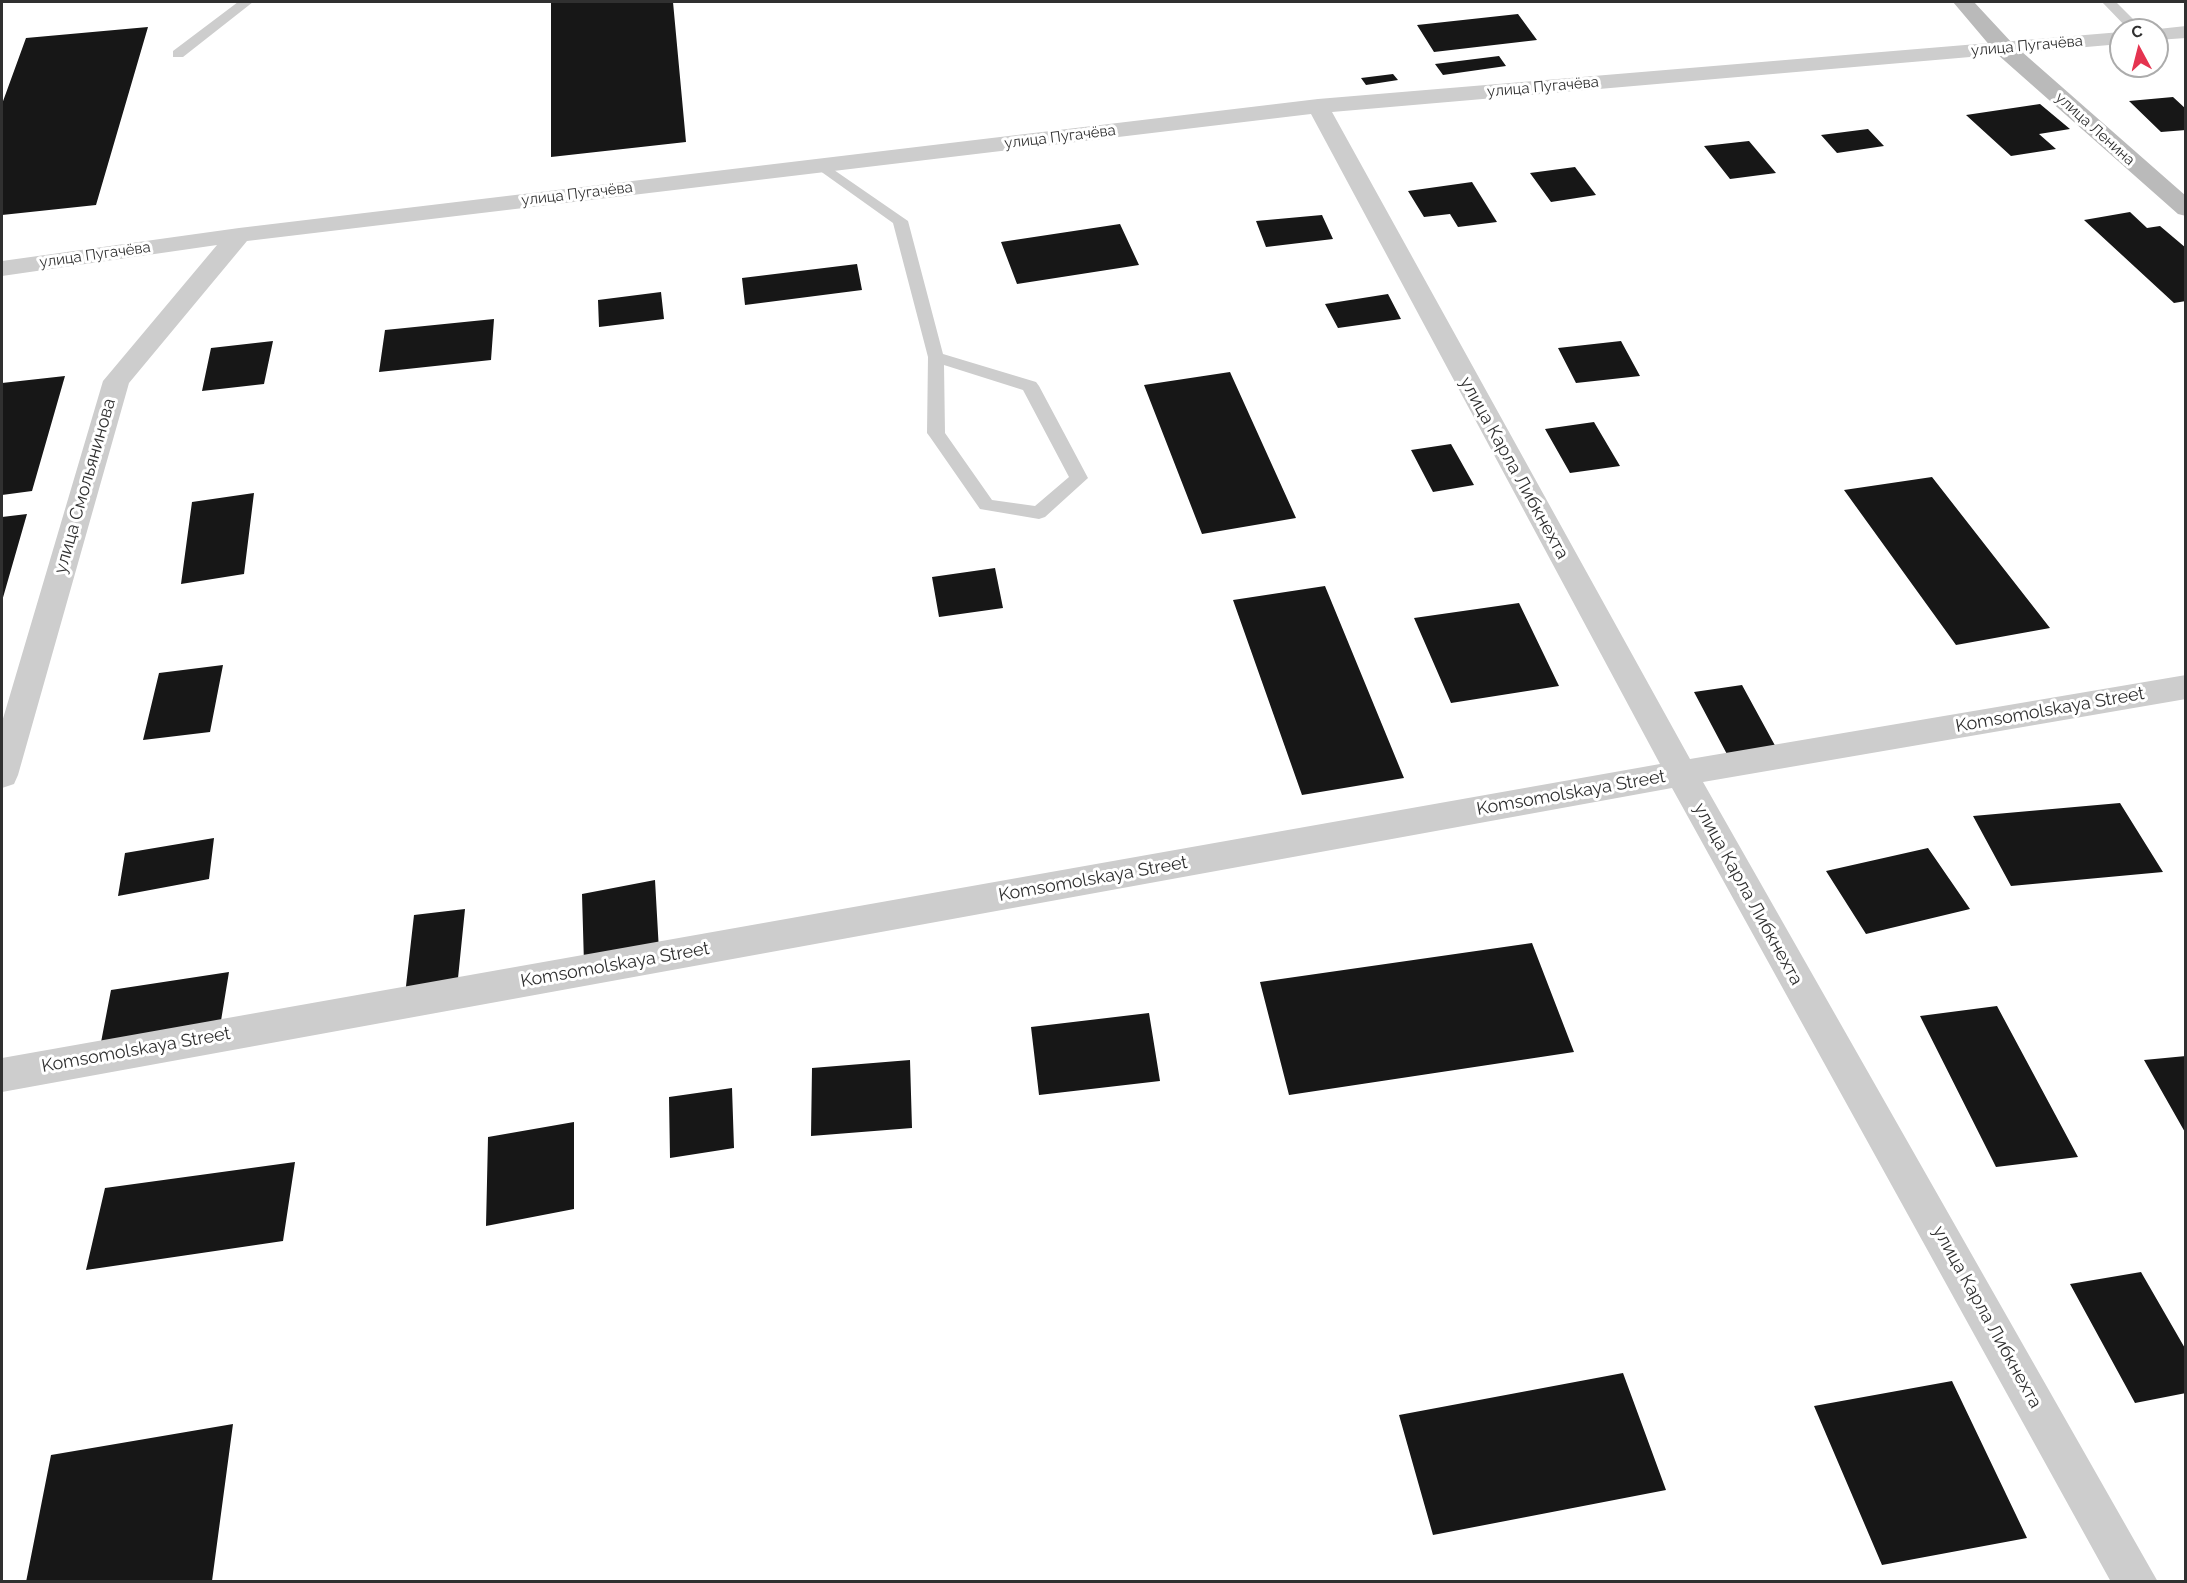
<!DOCTYPE html>
<meta charset="utf-8">
<style>
body{margin:0}
#map{position:relative;width:2187px;height:1583px;overflow:hidden;background:#fff;font-family:Raleway,sans-serif}
canvas{display:block}
.frame{position:absolute;inset:0;border:3px solid #303030;pointer-events:none}
.north{position:absolute;left:2109px;top:18px;width:60px;height:60px;box-sizing:border-box;background:#fff;border:2px solid #acacac;border-radius:50%;rotate:353deg;font-size:16px;font-weight:700;line-height:24px;text-align:center;color:#303030}
.north::after{content:'';display:block;margin:auto;width:21px;height:27px;background:#e53450;clip-path:polygon(50% 0,100% 100%,50% 72%,0 100%)}
</style>
<div id="map">
<canvas width="2187" height="1583"></canvas>
<div class="frame"></div>
<div class="north">С</div>
</div>
<script>
const ctx = document.querySelector('canvas').getContext('2d');
ctx.lineJoin = 'round';
function paint(path, color) {
  ctx.fillStyle = color;
  ctx.fill(path, 'evenodd');
}
function write(font, color, halo, rows, align = 'center') {
  ctx.font = font + ' Raleway,sans-serif';
  ctx.lineWidth = 6;
  ctx.setLineDash([]);
  ctx.textBaseline = 'middle';
  ctx.strokeStyle = halo;
  ctx.fillStyle = color;
  for (const [text, x, y, turn = 0] of rows) {
    ctx.save();
    ctx.translate(x, y);
    ctx.rotate((+turn || 0) * Math.PI / 180);
    ctx.textAlign = isNaN(turn) ? turn : align;
    if (halo) ctx.strokeText(text, 0, 0);
    ctx.fillText(text, 0, 0);
    ctx.restore();
  }
}
const building = new Path2D(`
 M551 2H673L686 142 551 157Z
 M1518 14 1537 40 1434 52 1417 25Z
 M148 27 96 205 2 215V104L26 38Z
 M1499 56 1506 66 1443 75 1435 64Z
 M1393 74 1398 80 1366 85 1361 78Z
 M2173 97 2186 109V130L2161 132 2129 101Z
 M2040 104 2070 129 2039 134 2056 149 2011 156 1966 115Z
 M1868 129 1884 146 1837 153 1821 135Z
 M1749 141 1776 173 1730 179 1704 146Z
 M1575 167 1596 195 1551 202 1530 173Z
 M1472 182 1497 222 1458 227 1450 214 1424 217 1408 191Z
 M2130 212 2147 228 2160 226 2186 248V301L2174 303 2084 220Z
 M1322 215 1333 239 1266 247 1256 221Z
 M1120 224 1139 265 1017 284 1001 242Z
 M857 264 862 290 745 305 742 278Z
 M661 292 664 319 599 327 598 300Z
 M1388 294 1401 319 1338 328 1325 304Z
 M494 319 491 360 379 372 385 330Z
 M273 341 264 384 202 391 211 348Z
 M1621 341 1640 376 1576 383 1558 348Z
 M1230 372 1296 518 1202 534 1144 385Z
 M65 376 32 491 2 495V383Z
 M1594 422 1620 466 1570 473 1545 429Z
 M1451 444 1474 485 1433 492 1411 450Z
 M1932 477 2050 628 1956 645 1844 490Z
 M254 493 244 574 181 584 192 502Z
 M27 514 2 601V517Z
 M995 568 1003 608 939 617 932 577Z
 M1325 586 1404 778 1302 795 1233 600Z
 M1519 603 1559 686 1451 703 1414 618Z
 M223 665 210 732 143 740 159 673Z
 M1742 685 1778 751 1729 758 1694 692Z
 M2120 803 2163 872 2011 886 1973 816Z
 M214 838 209 879 118 896 125 853Z
 M1928 848 1970 909 1866 934 1826 871Z
 M655 880 659 951 584 964 582 894Z
 M465 909 457 988 405 995 414 915Z
 M1532 943 1574 1052 1289 1095 1260 982Z
 M229 972 218 1039 98 1058 111 990Z
 M1997 1006 2078 1157 1996 1167 1920 1016Z
 M1149 1013 1160 1081 1039 1095 1031 1027Z
 M2186 1056V1134L2144 1060Z
 M910 1060 912 1128 811 1136 812 1068Z
 M732 1088 734 1148 670 1158 669 1097Z
 M574 1122V1209L486 1226 488 1137Z
 M295 1162 283 1241 86 1270 105 1188Z
 M2141 1272 2186 1350V1393L2135 1403 2070 1284Z
 M1623 1373 1666 1490 1433 1535 1399 1415Z
 M1952 1381 2027 1538 1882 1565 1814 1406Z
 M233 1424 212 1581 26 1582 51 1455Z`);
const lane = new Path2D(`
 M238 2H253L183 57H173V51Z
 M2102 2H2116L2144 30H2129Z
 M821 161 908 221 943 354 1036 382 1039 386 1088 478 1045 517 1039 519 980 509 930 437 927 433 928 357 893 223 816 168 814 165ZM944 365 1023 390 1069 477 1035 506 992 500 945 433Z`);
const street = new Path2D(`
 M2186 26V38L2157 40V30H2149Z
 M2121 32V44L1332 112 1690 759 2186 675V699L1703 782 2158 1582H2111L1672 788 2 1092V1058L1660 764 1311 114 247 241 129 383 18 775 14 784 2 788V722L103 381 217 245 2 276V261L239 228 1318 99Z`);
const secondary = new Path2D(`
 M1953 2H1974L2013 44 2186 196V216L2178 214 1997 54Z`);
const farStreetnames = [
 ["улица Пугачёва",2027,46,-5],
 ["улица Пугачёва",1543,87,-5],
 ["улица Ленина",2095,129,42],
 ["улица Пугачёва",1060,137,-7],
 ["улица Пугачёва",577,194,-7],
 ["улица Пугачёва",95,255,-8]
];
const streetNames = [
 ["улица Карла Либкнехта",1514,468,61],
 ["улица Смольянинова",85,486,-74],
 ["Komsomolskaya Street",2050,710,-10],
 ["Komsomolskaya Street",1571,793,-10],
 ["Komsomolskaya Street",1093,879,-10],
 ["улица Карла Либкнехта",1748,894,61],
 ["Komsomolskaya Street",615,965,-10],
 ["Komsomolskaya Street",136,1050,-10],
 ["улица Карла Либкнехта",1987,1317,61]
];
paint(building, '#171717');
paint(lane, '#cdcdcd');
paint(street, '#cdcdcd');
paint(secondary, '#bababa');
write('15px', '#303030', '#fff', farStreetnames);
write('18px', '#303030', '#fff', streetNames);
</script>
